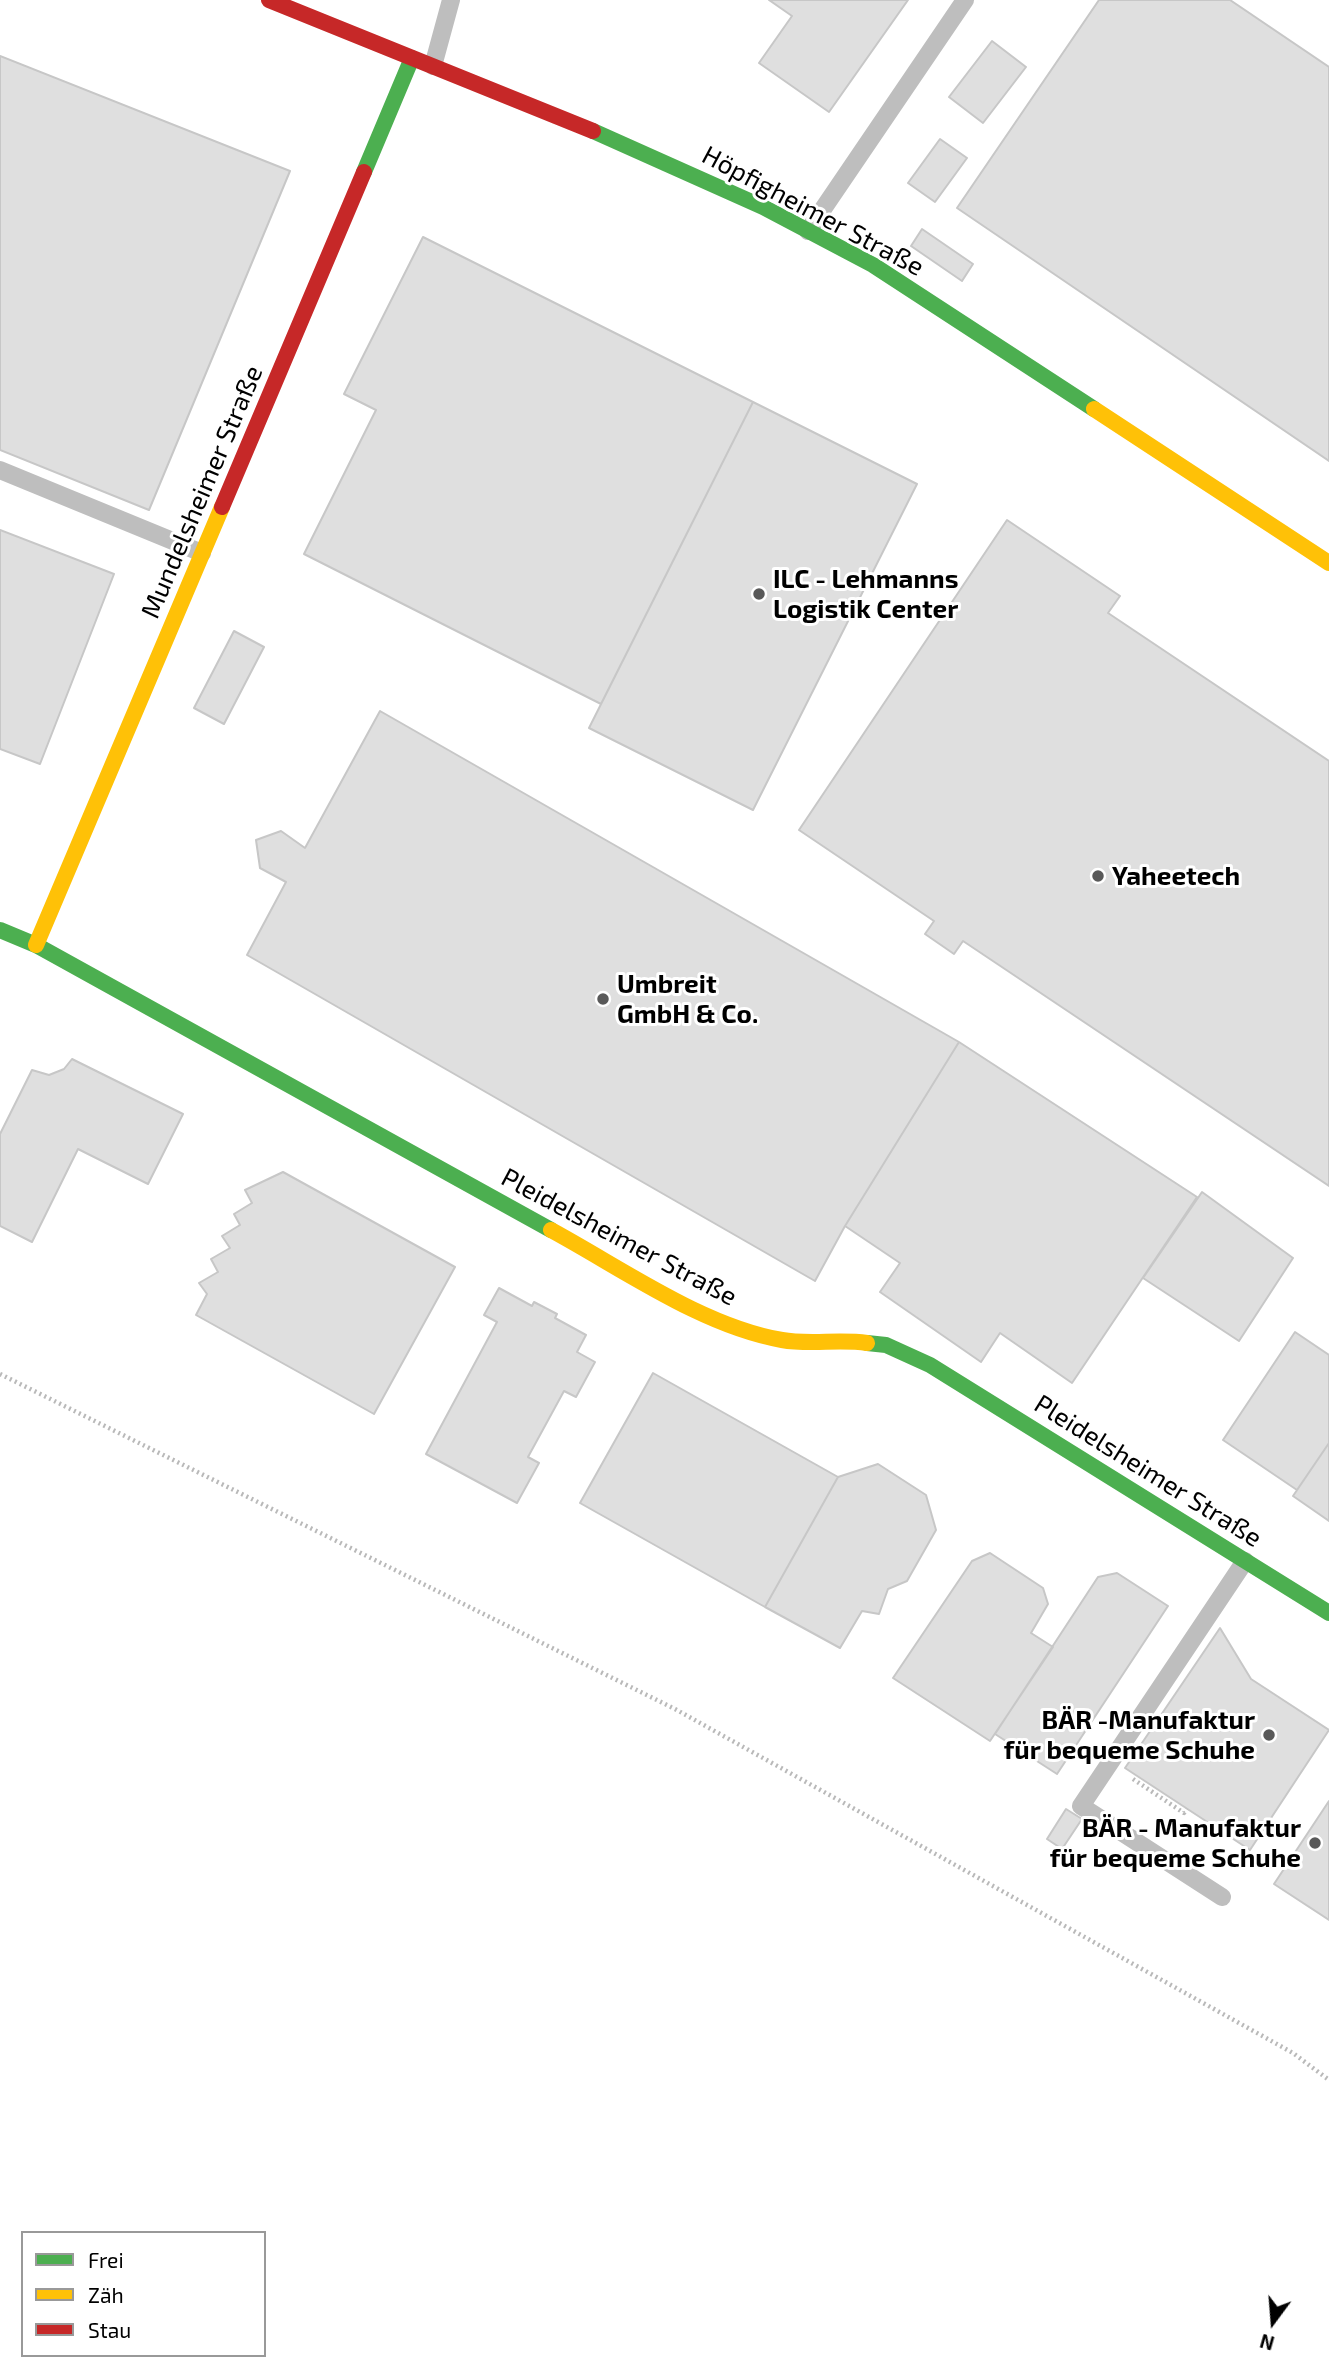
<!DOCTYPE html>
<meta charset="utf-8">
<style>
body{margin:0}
#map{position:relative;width:1329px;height:2378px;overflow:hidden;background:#fff;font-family:"Exo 2",sans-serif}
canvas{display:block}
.legend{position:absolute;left:21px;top:2231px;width:245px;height:126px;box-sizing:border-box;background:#fff;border:2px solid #999;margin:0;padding:9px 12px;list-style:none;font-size:21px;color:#000}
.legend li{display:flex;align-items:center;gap:14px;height:35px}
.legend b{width:35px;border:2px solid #999}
.north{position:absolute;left:1238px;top:2287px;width:70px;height:70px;-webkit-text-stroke:5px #fff;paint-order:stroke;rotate:196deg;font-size:19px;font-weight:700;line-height:28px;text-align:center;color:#000}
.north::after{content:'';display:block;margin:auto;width:24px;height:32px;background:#000;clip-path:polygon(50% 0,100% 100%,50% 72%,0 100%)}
</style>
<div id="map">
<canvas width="1329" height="2378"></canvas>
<ul class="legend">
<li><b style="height:9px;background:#4caf50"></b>Frei</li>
<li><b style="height:9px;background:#ffc107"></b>Zäh</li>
<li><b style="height:9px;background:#c62828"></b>Stau</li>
</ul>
<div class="north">N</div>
</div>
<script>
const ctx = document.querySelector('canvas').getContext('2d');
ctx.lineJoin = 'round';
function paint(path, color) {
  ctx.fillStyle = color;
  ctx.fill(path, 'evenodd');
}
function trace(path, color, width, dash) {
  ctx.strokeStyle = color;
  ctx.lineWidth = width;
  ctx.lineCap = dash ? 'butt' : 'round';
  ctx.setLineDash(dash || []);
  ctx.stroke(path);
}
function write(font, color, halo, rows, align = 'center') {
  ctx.font = font + ' "Exo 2",sans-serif';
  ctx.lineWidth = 6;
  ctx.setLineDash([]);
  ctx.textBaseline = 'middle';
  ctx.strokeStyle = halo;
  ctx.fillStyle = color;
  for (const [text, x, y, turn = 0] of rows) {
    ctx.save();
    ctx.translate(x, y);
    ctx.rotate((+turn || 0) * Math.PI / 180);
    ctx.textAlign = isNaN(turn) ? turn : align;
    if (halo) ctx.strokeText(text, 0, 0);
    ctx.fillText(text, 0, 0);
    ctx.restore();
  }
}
const building = new Path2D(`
 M769 0H908L829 112 759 63 792 16Z
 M1099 0H1230L1329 67V461L957 208Z
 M992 41 1026 67 983 123 949 97Z
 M0 56 290 171 149 510 0 450Z
 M940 139 967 158 935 202 908 183Z
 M922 229 973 264 962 281 911 246Z
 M423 237 753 402 601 704 304 554 376 410 344 394Z
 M753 402 917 484 753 810 589 728Z
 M1007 520 1120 596 1108 613 1329 761V1186L963 941 954 954 925 934 934 921 799 830Z
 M0 530 114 574 40 764 0 749Z
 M234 631 264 647 224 724 194 708Z
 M380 711 959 1042 845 1226 815 1281 247 955 286 882 260 868 256 840 281 831 305 848Z
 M959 1042 1197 1197 1072 1383 1000 1333 981 1362 880 1292 900 1263 845 1226Z
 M72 1059 183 1114 148 1184 78 1149 32 1242 0 1226V1134L32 1070 49 1075 64 1069Z
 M283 1172 455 1267 374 1414 196 1315 207 1294 199 1283 218 1272 211 1259 230 1248 222 1236 240 1225 234 1214 252 1203 245 1190Z
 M1202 1192 1293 1258 1239 1341 1143 1278Z
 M499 1288 532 1306 534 1302 557 1314 555 1318 586 1335 577 1352 595 1362 576 1397 564 1391 528 1457 539 1463 517 1503 426 1454 497 1322 484 1315Z
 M1295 1332 1329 1355V1443L1297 1490 1223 1440Z
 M653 1373 838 1477 765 1607 580 1503Z
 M1329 1443V1521L1293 1496Z
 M878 1464 926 1495 936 1530 907 1581 888 1589 879 1614 862 1611 840 1648 765 1607 838 1477Z
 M990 1553 1043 1588 1048 1604 1031 1633 1053 1647 990 1741 893 1678 972 1561Z
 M1117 1573 1168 1606 1057 1774 995 1734 1098 1577Z
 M1220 1628 1251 1679 1329 1730 1250 1850 1125 1768Z
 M1329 1801V1920L1274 1884Z
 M1066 1809 1082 1819 1062 1849 1047 1839Z`);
const path = new Path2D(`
 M0 1374 675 1709 1293 2053 1329 2080
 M1133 1779 1184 1813 1187 1809`);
const lane = new Path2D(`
 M433 66 451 0
 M808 231 965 0
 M0 470 202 553
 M1222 1897 1081 1806 1245 1561`);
const fast = new Path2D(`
 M593 131 763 207 873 265 1094 409
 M364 172 412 58
 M0 930 36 945 551 1230
 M867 1343 886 1345 930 1365 1329 1613`);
const slow = new Path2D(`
 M1094 409 1329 563
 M36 945 222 507
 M551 1230C623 1269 702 1326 782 1340 808 1345 839 1339 867 1343`);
const jam = new Path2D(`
 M269 0 593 131
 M222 507 364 172`);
const markers = [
 [759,594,7,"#595959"],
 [1098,876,7,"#595959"],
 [603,999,7,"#595959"],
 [1269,1735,7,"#595959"],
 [1315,1843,7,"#595959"]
];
const streetNames = [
 ["Höpfigheimer Straße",813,211,28],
 ["Mundelsheimer Straße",202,492,-67],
 ["Pleidelsheimer Straße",619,1237,28],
 ["Pleidelsheimer Straße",1148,1471,32]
];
const poiNames = [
 ["ILC - Lehmanns",773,579],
 ["Logistik Center",773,609],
 ["Yaheetech",1112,876],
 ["Umbreit",617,984],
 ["GmbH & Co.",617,1014],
 ["BÄR -Manufaktur",1255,1720,"right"],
 ["für bequeme Schuhe",1255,1750,"right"],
 ["BÄR - Manufaktur",1301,1828,"right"],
 ["für bequeme Schuhe",1301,1858,"right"]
];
paint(building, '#dfdfdf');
trace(building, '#c7c7c7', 2);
trace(path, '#b9b9b9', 4.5, [2, 3.5]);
trace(lane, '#bebebe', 18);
trace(fast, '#4caf50', 16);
trace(slow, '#ffc107', 16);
trace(jam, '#c62828', 16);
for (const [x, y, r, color] of markers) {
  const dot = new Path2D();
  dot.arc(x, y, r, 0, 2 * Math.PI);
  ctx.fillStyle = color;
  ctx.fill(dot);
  trace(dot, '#fff', 2.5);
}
write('26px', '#000', '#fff', streetNames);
write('bold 26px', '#000', '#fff', poiNames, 'left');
</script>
